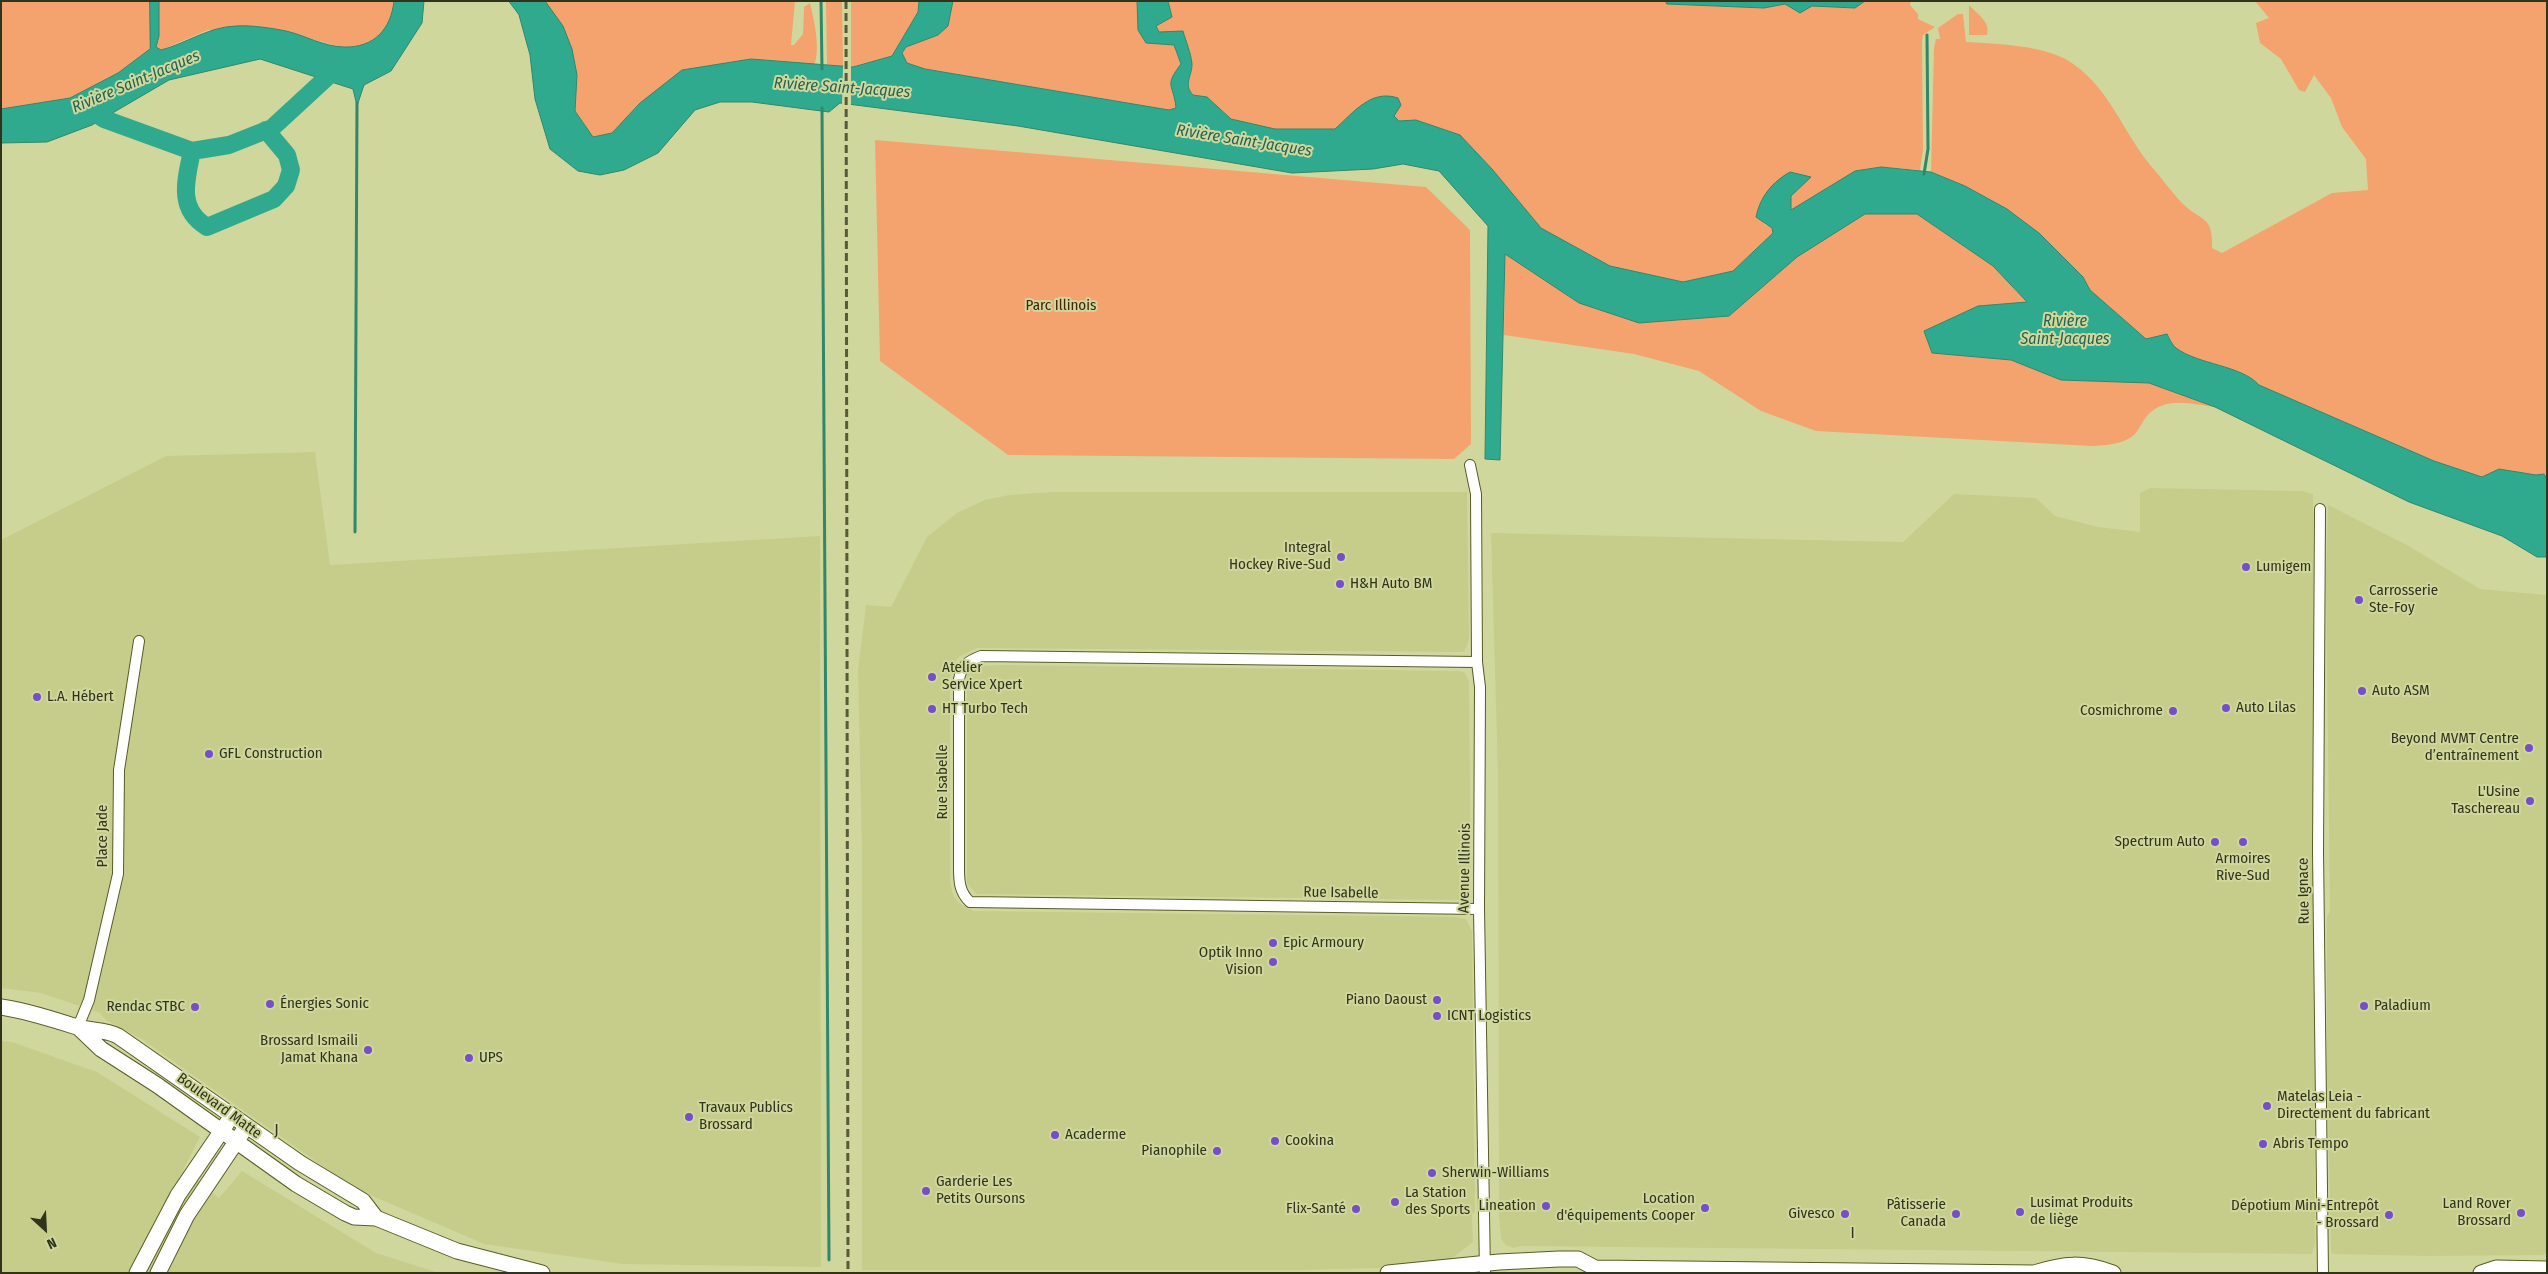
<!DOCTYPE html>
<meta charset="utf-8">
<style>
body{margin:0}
#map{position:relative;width:2548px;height:1274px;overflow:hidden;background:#d0d79c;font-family:"Fira Sans Condensed",sans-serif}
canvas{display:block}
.frame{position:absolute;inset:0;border:2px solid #31341c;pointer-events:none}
.north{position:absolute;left:20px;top:1204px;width:50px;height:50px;-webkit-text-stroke:4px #d0d79c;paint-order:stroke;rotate:155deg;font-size:14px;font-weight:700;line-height:20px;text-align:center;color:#31341c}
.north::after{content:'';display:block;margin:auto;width:18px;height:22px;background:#31341c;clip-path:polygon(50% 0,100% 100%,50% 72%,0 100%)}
</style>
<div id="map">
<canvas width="2548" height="1274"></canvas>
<div class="frame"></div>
<div class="north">N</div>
</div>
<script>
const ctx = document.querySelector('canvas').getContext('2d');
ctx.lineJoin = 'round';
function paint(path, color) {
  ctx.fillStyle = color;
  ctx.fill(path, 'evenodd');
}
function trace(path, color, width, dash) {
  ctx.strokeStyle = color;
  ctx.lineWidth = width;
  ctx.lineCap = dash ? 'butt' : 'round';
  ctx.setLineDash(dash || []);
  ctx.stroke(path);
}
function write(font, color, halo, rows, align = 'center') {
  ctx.font = font + ' "Fira Sans Condensed",sans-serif';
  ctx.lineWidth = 4;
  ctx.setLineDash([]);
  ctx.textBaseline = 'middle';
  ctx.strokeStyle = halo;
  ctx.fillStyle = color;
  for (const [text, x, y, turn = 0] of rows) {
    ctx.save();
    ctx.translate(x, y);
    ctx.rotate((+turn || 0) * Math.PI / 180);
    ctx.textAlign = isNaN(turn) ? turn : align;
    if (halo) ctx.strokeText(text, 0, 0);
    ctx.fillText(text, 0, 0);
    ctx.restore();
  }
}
const built = new Path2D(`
 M315 452 330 565 820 536 821 1267 623 1264 484 1244 354 1188 140 1038 106 1020 100 1013 41 993 1 988V540L166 456Z
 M2150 488 2302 491 2313 494 2315 1244 2312 1254 1521 1246 1513 1248 1506 1245 1501 1239 1499 1215 1498 775 1491 533 1903 542 1954 494 2036 498 2055 516 2098 527 2140 532V493Z
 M1053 492H1467L1469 639 1467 647 1463 652 977 648 959 657 953 665 950 677V882L953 895 959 903 974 911 1456 917 1466 919 1472 931 1475 1213 1472 1214 1473 1242 1451 1259 1378 1268 1299 1270H862V853L858 671 866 605 891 607 927 537 957 513 985 500 1009 495Z
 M2328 505 2407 545 2480 589 2547 595V1253L2543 1255 2427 1256 2332 1254 2331 1251 2327 1070V917L2330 911 2326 582Z
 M1002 665 1460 671 1465 673 1469 681 1471 891 1460 900 976 894 967 883V678L968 673 975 666Z
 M1 1041 12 1042 97 1072 200 1137 183 1170 219 1198 242 1171 376 1253 439 1273H1Z`);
const green = new Path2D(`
 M1 1H150V49L118 73 70 98 1 109Z
 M159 1H394L392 15 382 33 369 44 343 48 285 31 208 30 161 50 156 47 159 36Z
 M545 1H795L791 45H794L803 34 804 7 810 3C814 18 821 51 814 65L751 59 640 103 612 133 593 137 575 111 577 75Z
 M826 1H842L843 67 827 65Z
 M851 1H919L918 12 892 56 851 67Z
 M953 1H1137L1138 30 1146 43 1174 45 1181 64C1164 85 1172 84 1177 108L1169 110 925 69 907 63 902 53 906 47 938 35 948 26Z
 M1168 1H1666L1667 4 1764 8 1785 4 1800 13 1812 6 1855 8 1865 1H1911L1910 5 1918 14V19L1935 27 1923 35 1922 41 1923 150 1920 170 1881 167 1855 171 1791 211 1790 172 1764 224 1772 228 1773 233 1733 271 1683 282 1610 266 1541 228 1492 169 1460 135 1416 120 1399 122 1369 100 1335 129H1275L1231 119 1207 97 1193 95C1184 84 1192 77 1192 64 1191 54 1186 42 1183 32H1159L1156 26 1172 17Z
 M2255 1H2547V479L2544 475H2536L2499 469 2482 477 2434 461 2259 385C2241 365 2199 365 2176 348 2172 345 2169 339 2167 335L2146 339 2090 290 2083 277 2039 233 2007 209 1965 186 1931 172 1934 48 1936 39H1940L1938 28 1958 14H1963L1966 42C1996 44 2041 45 2067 60 2108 84 2122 131 2151 166 2162 178 2172 193 2183 204 2202 222 2213 215 2212 248L2222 253 2332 193 2368 190 2366 159 2342 127 2331 98 2314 75 2305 92 2299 90 2281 59 2260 43 2256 23 2269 18Z
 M1969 5C1977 14 1991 22 1987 35H1969Z
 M875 140 1426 187 1470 230 1471 444 1454 459 1008 455 880 361Z
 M1865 214H1917L1993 266 2027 303 1978 306 1925 331 1932 353 2011 360 2061 380 2149 383 2215 407C2199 405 2176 399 2161 406 2141 414 2143 430 2130 438 2118 445 2105 445 2092 446L1816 431 1761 411 1699 371 1634 354 1504 335 1505 254 1579 303 1639 323 1729 316 1797 257Z`);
const water = new Path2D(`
 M150 1H159V36L156 47 161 50C187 43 208 27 236 26 251 25 271 28 286 31 304 35 325 47 344 47 374 48 391 29 394 1H424L422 23 391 71 364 85 357 106 353 89 260 59 169 80 92 125 47 142 1 143V109L70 98 118 73 150 49Z
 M509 1H545L563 26 572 49 577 75 575 111 593 137 612 133 640 103 682 70 751 59 853 67 892 56 918 12 919 1H953L948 26 938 35 906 47 902 53 907 63 925 69 1169 110 1176 108C1174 84 1163 87 1181 64L1174 45 1146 43 1138 30 1137 1H1168L1172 17 1156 26 1159 32 1183 31C1186 42 1191 53 1192 64 1192 77 1183 84 1193 95L1207 97 1231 119 1275 129H1335C1354 112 1371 89 1398 98L1401 105 1394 116 1399 121 1416 120 1460 135 1492 169 1541 228 1610 266 1683 282 1733 271 1773 233 1772 228 1756 217C1760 197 1772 182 1790 172L1811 177 1791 196V210L1855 171 1881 167 1931 172 1965 186 2007 209 2039 233 2083 277 2090 290 2146 339 2167 334C2169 338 2172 345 2176 348 2199 365 2241 365 2259 385L2434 461 2482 477 2499 469 2536 475 2544 474 2547 479V557H2537L2502 536 2409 502 2215 407 2149 383 2061 380 2011 360 1932 353 1924 331 1978 306 2027 302 1993 266 1917 214H1865L1797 257 1729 316 1639 323 1579 303 1505 254 1500 460 1485 459 1488 226 1439 171 1403 164 1373 169 1292 173 1018 126 840 103 829 112 752 102H720L695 110 658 153 624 170 600 175 578 171 550 149 535 99 530 55 519 15Z
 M1666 1H1865L1855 8 1812 6 1800 13 1785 4 1764 8 1667 4Z`);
const pier = new Path2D(`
 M851 65V105H842L843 66Z`);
const stream = new Path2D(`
 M821 1 822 69
 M822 108 829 1260
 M1924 174 1928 149 1927 35
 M355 532 357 103`);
const river = new Path2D(`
 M84 106 104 119 192 151 229 145 272 128 336 69
 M192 151C186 180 177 209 207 227L274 199 286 186 291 170 287 155 266 130`);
const street = new Path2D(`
 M1470 465 1476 494 1477 662 1480 687 1479 909 1485 1273
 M2320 509 2318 851 2323 1273
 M1477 662 981 656C968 661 962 665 959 679V863C959 878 958 891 970 902L1479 909
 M78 1027 89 1000 118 874 119 770 139 641`);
const secondary = new Path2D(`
 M1 1007C27 1011 52 1019 77 1027 91 1031 105 1029 118 1036L300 1163 363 1201 376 1218
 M78 1027 101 1049 157 1085 296 1184 345 1213 354 1217 376 1218 457 1251 542 1273
 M137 1273 178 1195 227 1123
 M158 1273 187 1215 242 1133
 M1388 1273 1499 1262 1559 1259H1578L1595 1268 2034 1273C2065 1263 2082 1262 2113 1273
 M2481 1273 2496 1268 2547 1269`);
const rail = new Path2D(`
 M846 1 848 1273`);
const markers = [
 [1341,557,5,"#754fc9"],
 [2246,567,5,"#754fc9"],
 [1340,584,5,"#754fc9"],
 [2359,600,5,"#754fc9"],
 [932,677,5,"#754fc9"],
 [2362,691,5,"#754fc9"],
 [37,697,5,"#754fc9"],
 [2226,708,5,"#754fc9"],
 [932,709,5,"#754fc9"],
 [2173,711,5,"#754fc9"],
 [2529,748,5,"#754fc9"],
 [209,754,5,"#754fc9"],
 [2530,801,5,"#754fc9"],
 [2215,842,5,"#754fc9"],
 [2243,842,5,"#754fc9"],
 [1273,943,5,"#754fc9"],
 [1273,962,5,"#754fc9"],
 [1437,1000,5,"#754fc9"],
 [270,1004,5,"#754fc9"],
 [2364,1006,5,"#754fc9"],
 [195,1007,5,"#754fc9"],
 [1437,1016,5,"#754fc9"],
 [368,1050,5,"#754fc9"],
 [469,1058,5,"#754fc9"],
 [2267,1106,5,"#754fc9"],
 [689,1117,5,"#754fc9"],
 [1055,1135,5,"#754fc9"],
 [1275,1141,5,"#754fc9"],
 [2263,1144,5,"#754fc9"],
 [1217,1151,5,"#754fc9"],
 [1432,1173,5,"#754fc9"],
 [926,1191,5,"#754fc9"],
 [1395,1202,5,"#754fc9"],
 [1546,1206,5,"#754fc9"],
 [1705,1208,5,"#754fc9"],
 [1356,1209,5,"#754fc9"],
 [2020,1212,5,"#754fc9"],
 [2521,1213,5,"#754fc9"],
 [1845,1214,5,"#754fc9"],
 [1956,1214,5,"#754fc9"],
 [2389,1215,5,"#754fc9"]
];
const parkNames = [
 ["Parc Illinois",1061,306]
];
const poiNames = [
 ["Integral",1331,548,"right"],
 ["Hockey Rive-Sud",1331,565,"right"],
 ["Lumigem",2256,567],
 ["H&H Auto BM",1350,584],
 ["Carrosserie",2369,591],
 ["Ste-Foy",2369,608],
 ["Atelier",942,668],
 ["Service Xpert",942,685],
 ["Auto ASM",2372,691],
 ["L.A. Hébert",47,697],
 ["Auto Lilas",2236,708],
 ["HT Turbo Tech",942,709],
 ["Cosmichrome",2163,711,"right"],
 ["Beyond MVMT Centre",2519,739,"right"],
 ["d’entraînement",2519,756,"right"],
 ["GFL Construction",219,754],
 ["L'Usine",2520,792,"right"],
 ["Taschereau",2520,809,"right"],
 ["Spectrum Auto",2205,842,"right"],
 ["Armoires",2243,859,"center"],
 ["Rive-Sud",2243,876,"center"],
 ["Epic Armoury",1283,943],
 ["Optik Inno",1263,953,"right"],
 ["Vision",1263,970,"right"],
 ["Piano Daoust",1427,1000,"right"],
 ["Énergies Sonic",280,1004],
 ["Paladium",2374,1006],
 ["Rendac STBC",185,1007,"right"],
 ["ICNT Logistics",1447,1016],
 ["Brossard Ismaili",358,1041,"right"],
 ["Jamat Khana",358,1058,"right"],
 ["UPS",479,1058],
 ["Matelas Leia -",2277,1097],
 ["Directement du fabricant",2277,1114],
 ["Travaux Publics",699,1108],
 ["Brossard",699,1125],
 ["Acaderme",1065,1135],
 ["Cookina",1285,1141],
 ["Abris Tempo",2273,1144],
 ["Pianophile",1207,1151,"right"],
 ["Sherwin-Williams",1442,1173],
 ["Garderie Les",936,1182],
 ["Petits Oursons",936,1199],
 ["La Station",1405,1193],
 ["des Sports",1405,1210],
 ["Location",1695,1199,"right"],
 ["d'équipements Cooper",1695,1216,"right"],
 ["Lusimat Produits",2030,1203],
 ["de liège",2030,1220],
 ["Land Rover",2511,1204,"right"],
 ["Brossard",2511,1221,"right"],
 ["Pâtisserie",1946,1205,"right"],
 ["Canada",1946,1222,"right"],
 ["Lineation",1536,1206,"right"],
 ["Dépotium Mini-Entrepôt",2379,1206,"right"],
 ["- Brossard",2379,1223,"right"],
 ["Flix-Santé",1346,1209,"right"],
 ["Givesco",1835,1214,"right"]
];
const streetNames = [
 ["Rue Isabelle",943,782,-90],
 ["Place Jade",103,836,-90],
 ["Avenue Illinois",1465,868,-89],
 ["Rue Ignace",2304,891,-91],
 ["Rue Isabelle",1341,893,1],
 ["Boulevard Matte",219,1106,36]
];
const waterNames = [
 ["Rivière Saint-Jacques",136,82,-23],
 ["Rivière Saint-Jacques",842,88,4],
 ["Rivière Saint-Jacques",1244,141,9],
 ["Rivière",2065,322],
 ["Saint-Jacques",2065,340]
];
const neighbourhoodNames = [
 ["J",277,1131],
 ["I",1853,1234]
];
paint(built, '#c6cd8a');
paint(green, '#f4a36e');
paint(water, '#2faa8e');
trace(water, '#30876c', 1);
paint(pier, '#d0d79c');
trace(stream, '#30876c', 3);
trace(river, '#2faa8e', 18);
trace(street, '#585d25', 12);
trace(secondary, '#585d25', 17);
trace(street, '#fff', 10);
trace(secondary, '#fff', 15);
trace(rail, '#575b3b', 3, [8, 4]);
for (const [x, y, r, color] of markers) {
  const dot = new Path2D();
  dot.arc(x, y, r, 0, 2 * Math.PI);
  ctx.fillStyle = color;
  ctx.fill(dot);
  trace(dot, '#d0d79c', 2);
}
write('15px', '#472205', '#d0d79c', parkNames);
write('15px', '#31341c', '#d0d79c', poiNames, 'left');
write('15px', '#31341c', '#d0d79c', streetNames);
write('italic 16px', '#246353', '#d0d79c', waterNames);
ctx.letterSpacing = '1px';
write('16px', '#31341c', '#d0d79c', neighbourhoodNames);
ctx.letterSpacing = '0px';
</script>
